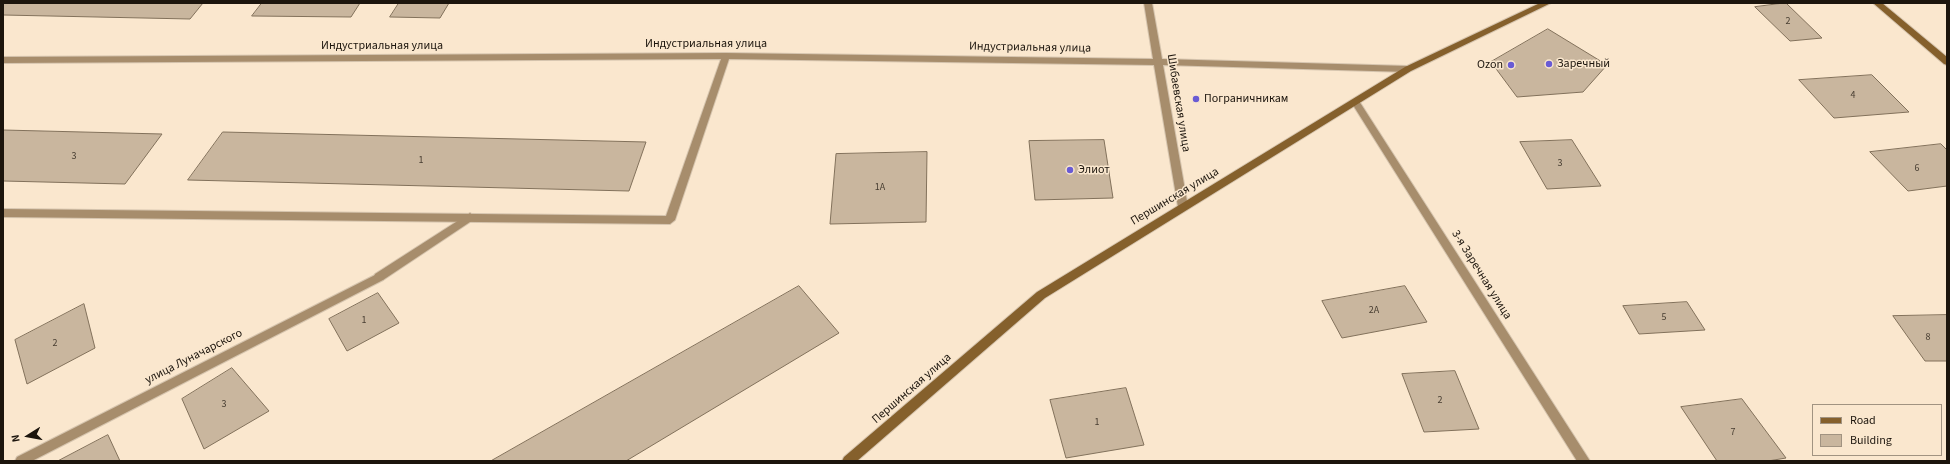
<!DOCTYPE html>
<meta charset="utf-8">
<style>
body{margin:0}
#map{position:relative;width:1950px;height:464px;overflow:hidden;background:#fae7ce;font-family:"Source Sans 3",sans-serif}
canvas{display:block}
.frame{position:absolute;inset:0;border:4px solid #1c150d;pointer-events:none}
.legend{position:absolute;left:1812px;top:404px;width:130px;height:52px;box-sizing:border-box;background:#fae7ce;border:1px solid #a19381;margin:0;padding:5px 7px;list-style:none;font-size:12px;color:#1c150d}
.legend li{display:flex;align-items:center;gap:8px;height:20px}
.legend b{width:20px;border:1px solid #a19381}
.north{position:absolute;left:8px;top:416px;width:40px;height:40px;-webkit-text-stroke:3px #fae7ce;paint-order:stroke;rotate:259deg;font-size:11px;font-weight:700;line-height:16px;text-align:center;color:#1c150d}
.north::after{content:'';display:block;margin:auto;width:14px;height:18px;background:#1c150d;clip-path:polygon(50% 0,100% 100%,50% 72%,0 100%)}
</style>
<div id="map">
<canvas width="1950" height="464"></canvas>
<div class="frame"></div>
<ul class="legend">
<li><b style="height:5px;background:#85602c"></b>Road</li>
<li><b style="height:11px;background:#c9b69e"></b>Building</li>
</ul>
<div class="north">N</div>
</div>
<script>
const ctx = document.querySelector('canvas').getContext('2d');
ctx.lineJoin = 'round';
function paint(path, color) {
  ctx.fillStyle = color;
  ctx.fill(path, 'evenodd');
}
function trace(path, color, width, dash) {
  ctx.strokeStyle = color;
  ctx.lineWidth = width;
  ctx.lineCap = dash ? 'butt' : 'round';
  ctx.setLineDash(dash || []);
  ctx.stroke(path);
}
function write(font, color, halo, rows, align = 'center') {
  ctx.font = font + ' "Source Sans 3",sans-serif';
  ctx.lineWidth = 3;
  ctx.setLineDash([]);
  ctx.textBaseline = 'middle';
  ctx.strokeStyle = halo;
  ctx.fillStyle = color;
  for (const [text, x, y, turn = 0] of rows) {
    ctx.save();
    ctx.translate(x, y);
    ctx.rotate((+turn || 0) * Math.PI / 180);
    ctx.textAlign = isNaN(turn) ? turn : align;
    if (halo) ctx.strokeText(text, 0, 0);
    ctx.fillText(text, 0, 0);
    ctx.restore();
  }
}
const building = new Path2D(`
 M3 3H203L190 19 3 15Z
 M262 3H360L351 17 252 16Z
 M399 3H449L440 18 390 17Z
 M1786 3 1822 38 1790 41 1755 7Z
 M1548 29 1607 65 1583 92 1517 97 1491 62Z
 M1872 75 1909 112 1834 118 1799 80Z
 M3 130 162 134 125 184 3 181Z
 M223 132 646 142 629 191 188 180Z
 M1104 140 1113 198 1035 200 1029 141Z
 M1572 140 1601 186 1547 189 1520 142Z
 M1941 144 1947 150V186L1908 191 1870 152Z
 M927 152 926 222 830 224 836 154Z
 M799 286 839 333 626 461H491Z
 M1405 286 1427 322 1342 338 1322 301Z
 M378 293 399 323 347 351 329 319Z
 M1687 302 1705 330 1639 334 1623 306Z
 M84 304 95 348 27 384 15 340Z
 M1947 315V361H1925L1893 316Z
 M232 368 269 411 204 449 182 399Z
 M1455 371 1479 429 1424 432 1402 374Z
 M1126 388 1144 445 1066 458 1050 400Z
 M1742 399 1786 458 1768 461H1717L1681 407Z
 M108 435 120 461H58Z`);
const lane = new Path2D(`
 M470 213 475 217 473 220 383 280H375L374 277 375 274Z`);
const street = new Path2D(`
 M1144 3H1152L1162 59 1408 66 1412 69 1408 72 1163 65 1188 207 1183 211 1178 207 1154 65 729 59 675 220 670 224 3 217V209L666 216 721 59 3 63V57L726 53 1153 59Z
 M1356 100 1359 101 1590 461H1577L1353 105 1352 103Z
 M379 273 383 274 384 277 383 280 32 461H15L17 457Z`);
const secondary = new Path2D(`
 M1540 3H1551L1411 71 1045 298 857 461H842L844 457 1037 292 1405 67Z
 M1873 3H1882L1947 57V65L1944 64Z`);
const markers = [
 [1549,64,4,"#695bd4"],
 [1511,65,4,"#695bd4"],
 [1196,99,4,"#695bd4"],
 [1070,170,4,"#695bd4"]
];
const numberNames = [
 ["2",1788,22],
 ["4",1853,96],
 ["3",74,157],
 ["1",421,161],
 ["3",1560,164],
 ["6",1917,169],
 ["1А",880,188],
 ["2А",1374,311],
 ["5",1664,318],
 ["1",364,321],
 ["8",1928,338],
 ["2",55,344],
 ["2",1440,401],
 ["3",224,405],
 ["1",1097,423],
 ["7",1733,433]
];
const streetNames = [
 ["Индустриальная улица",706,44],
 ["Индустриальная улица",382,46],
 ["Индустриальная улица",1030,48,1],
 ["Шибаевская улица",1178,103,81],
 ["Першинская улица",1175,197,-31],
 ["3-я Заречная улица",1481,275,58],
 ["улица Луначарского",194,357,-27],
 ["Першинская улица",912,389,-41]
];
const poiNames = [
 ["Заречный",1557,64],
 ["Ozon",1503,65,"right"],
 ["Пограничникам",1204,99],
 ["Элиот",1078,170]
];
paint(building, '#c9b69e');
trace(building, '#82715b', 1);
trace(lane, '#d6c5af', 2);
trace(street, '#d6c5af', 2);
trace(secondary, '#d6c5af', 2);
paint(lane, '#a78d6c');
paint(street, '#a78d6c');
paint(secondary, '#85602c');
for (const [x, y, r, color] of markers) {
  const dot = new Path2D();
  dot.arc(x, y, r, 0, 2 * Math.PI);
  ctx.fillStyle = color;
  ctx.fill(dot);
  trace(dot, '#fae7ce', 1.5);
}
write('10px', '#473d31', null, numberNames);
write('12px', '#1c150d', '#fae7ce', streetNames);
write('12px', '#1c150d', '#fae7ce', poiNames, 'left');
</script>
